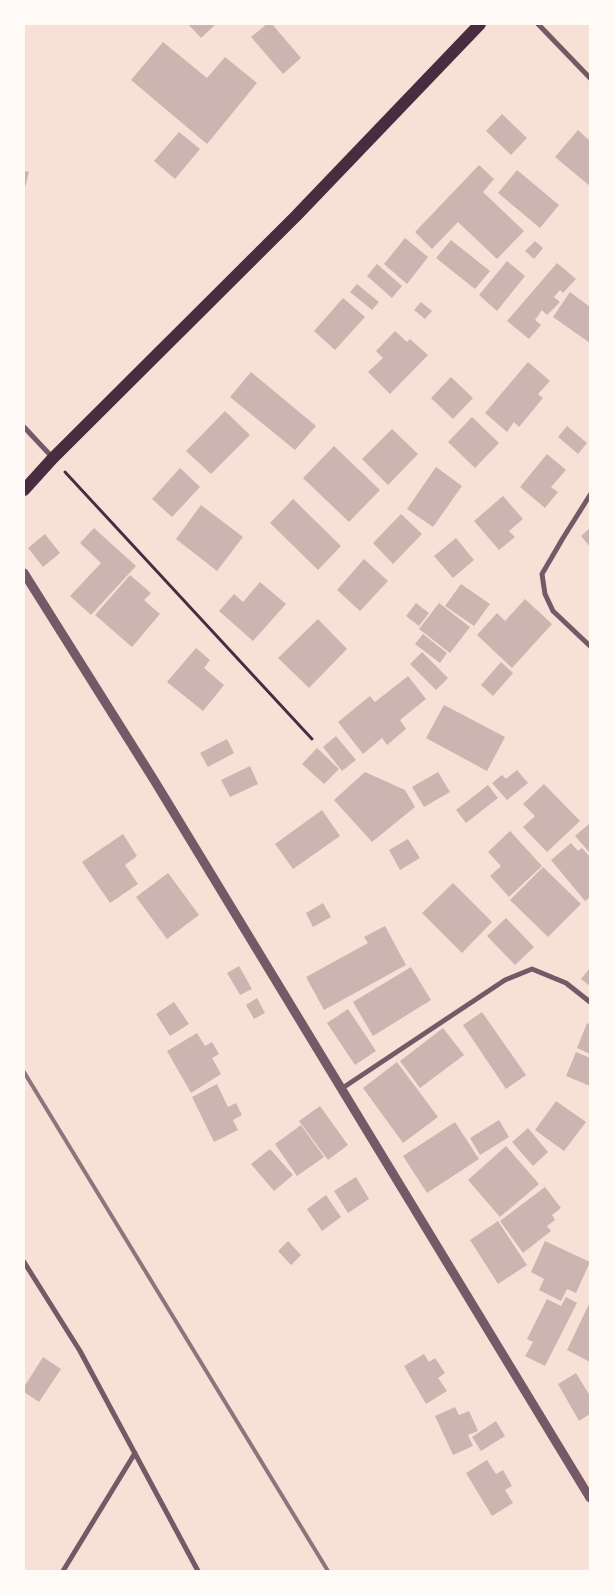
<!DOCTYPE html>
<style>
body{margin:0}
#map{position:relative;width:614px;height:1595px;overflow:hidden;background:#f7e1d7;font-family:"Zilla Slab",serif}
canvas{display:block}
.frame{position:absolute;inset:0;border:25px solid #fffaf5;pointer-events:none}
</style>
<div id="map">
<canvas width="614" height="1595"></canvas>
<div class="frame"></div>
</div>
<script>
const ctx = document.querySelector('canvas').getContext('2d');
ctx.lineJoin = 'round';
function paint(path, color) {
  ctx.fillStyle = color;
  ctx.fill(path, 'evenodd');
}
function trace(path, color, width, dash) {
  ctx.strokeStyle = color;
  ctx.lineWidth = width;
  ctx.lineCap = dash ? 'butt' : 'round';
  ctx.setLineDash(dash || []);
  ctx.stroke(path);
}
const building = new Path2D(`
 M188 24H216L201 38Z
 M267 24H272L301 58 283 74 251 37Z
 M163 42 207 78 225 57 257 83 207 144 131 80Z
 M502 114 527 138 511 155 486 131Z
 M578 130 590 141V186L555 157Z
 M179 132 200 149 175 179 154 161Z
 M479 165 494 179 483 192 524 231 497 259 458 222 432 249 415 232Z
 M517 170 559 205 540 228 498 193Z
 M24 171 29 172 24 192Z
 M405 238 428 257 407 284 384 264Z
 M451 240 490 271 475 289 436 258Z
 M535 241 543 248 534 259 525 251Z
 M507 261 525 276 497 311 479 295Z
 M557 263 576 279 563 293 560 290 554 297 560 302 547 315 542 310 535 320 541 325 529 339 507 321Z
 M377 264 402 286 392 298 367 276Z
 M357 284 379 302 372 310 350 292Z
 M570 292 590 307V343L553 317Z
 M343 298 365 317 335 350 314 331Z
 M421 302 432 311 425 319 414 310Z
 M395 331 407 342 410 339 428 355 390 394 368 372 383 358 376 351Z
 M528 362 550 381 538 394 543 398 519 427 514 422 507 432 485 413Z
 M251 372 316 426 295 450 230 397Z
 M451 377 473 398 453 419 431 398Z
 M225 411 250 435 211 474 186 451Z
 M472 417 499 443 475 468 448 442Z
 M567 426 587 443 578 454 558 437Z
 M392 429 418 454 388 485 362 459Z
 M334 446 380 490 349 522 303 478Z
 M547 454 566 470 551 487 558 492 545 508 520 487Z
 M436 467 462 486 433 527 407 509Z
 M180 468 200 487 172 517 152 499Z
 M503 496 523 519 509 531 515 537 499 550 474 521Z
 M293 499 341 546 318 570 270 523Z
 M201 505 243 537 217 571 176 539Z
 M401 514 422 534 393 564 373 543Z
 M94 528 136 566 91 615 70 596 101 563 80 543Z
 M590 528V547L581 536Z
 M45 534 60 553 43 567 28 548Z
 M456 538 474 560 453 578 434 556Z
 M364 559 388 581 360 611 337 590Z
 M130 575 151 593 144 600 160 614 132 647 95 615Z
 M260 582 286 604 253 641 219 611 234 594 243 602Z
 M461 584 490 604 474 626 445 606Z
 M525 599 552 624 512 668 477 635 497 613 505 621Z
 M416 603 429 613 419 626 406 616Z
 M439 603 470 627 450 653 419 629Z
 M318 619 347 649 309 688 278 658Z
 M423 634 447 653 440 663 415 644Z
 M196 648 210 660 204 668 224 685 203 711 167 682Z
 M422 652 448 678 436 690 410 664Z
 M501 662 513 673 493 696 481 685Z
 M408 676 426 699 400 720 406 729 387 745 382 738 363 754 338 722 370 696 375 702Z
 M444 705 505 737 487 771 426 738Z
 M336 736 356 760 342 771 323 747Z
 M227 739 234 753 208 767 200 753Z
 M317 748 339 769 324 784 302 764Z
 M250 766 258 784 230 797 221 780Z
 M517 770 528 783 507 800 492 783 502 775 506 779Z
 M365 772 405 790 415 807 372 842 334 800Z
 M438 772 450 792 424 807 412 787Z
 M544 784 580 821 547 852 523 827 535 816 523 804Z
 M488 785 498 798 466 823 456 810Z
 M322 810 340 836 293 869 275 844Z
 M589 824 590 826V853L575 836Z
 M510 831 542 866 509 897 490 876 501 866 488 852Z
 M123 834 137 856 125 865 138 884 110 903 82 862Z
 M408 839 420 858 400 870 389 850Z
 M571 843 578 851 582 848 590 857V897L585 901 551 860Z
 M543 867 581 904 548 937 510 900Z
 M168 873 199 915 167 939 136 897Z
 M453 883 492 922 462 953 422 913Z
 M323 903 331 917 313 927 306 913Z
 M506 918 534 947 515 965 487 936Z
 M385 926 406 965 324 1010 306 977 368 943 364 937Z
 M239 966 252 989 240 995 227 973Z
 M411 967 431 1000 373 1036 353 1002Z
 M590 968V986L581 979Z
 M257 998 265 1013 254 1019 246 1005Z
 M174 1002 189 1024 170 1036 156 1014Z
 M348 1009 376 1051 355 1065 327 1023Z
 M482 1012 526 1075 506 1089 463 1025Z
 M587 1023 590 1025V1054L577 1048Z
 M443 1028 464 1055 420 1088 400 1061Z
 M197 1033 205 1046 212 1042 219 1054 212 1058 221 1074 191 1093 167 1051Z
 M576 1052 590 1058V1086L566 1076Z
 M397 1062 438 1117 403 1143 363 1088Z
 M217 1084 228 1107 236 1103 242 1115 233 1120 238 1130 214 1142 192 1097Z
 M556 1101 586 1122 564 1151 535 1130Z
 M320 1106 348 1145 328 1160 299 1121Z
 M499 1120 509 1137 480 1155 470 1138Z
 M455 1122 479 1159 427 1193 403 1156Z
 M301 1125 324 1157 297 1176 275 1144Z
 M528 1128 548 1152 533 1166 512 1142Z
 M506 1146 539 1184 500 1217 468 1180Z
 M270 1149 293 1175 274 1191 251 1164Z
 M356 1177 369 1199 348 1213 334 1191Z
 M545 1187 561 1208 552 1215 555 1220 547 1226 551 1231 523 1253 500 1221Z
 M326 1195 341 1217 322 1231 307 1209Z
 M498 1221 527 1265 498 1284 470 1240Z
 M288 1241 301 1255 291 1265 278 1251Z
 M545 1241 590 1262 576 1293 567 1289 561 1301 539 1290 544 1279 531 1272Z
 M566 1297 577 1303 545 1366 525 1356 533 1342 527 1339 547 1299 561 1306Z
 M590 1302V1362L567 1350Z
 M424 1354 429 1362 435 1358 445 1373 438 1378 447 1391 426 1404 404 1366Z
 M43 1357 61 1369 39 1402 24 1392V1387Z
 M576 1373 590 1396V1414L579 1421 558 1384Z
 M455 1407 459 1415 469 1411 478 1431 468 1435 473 1446 453 1455 435 1416Z
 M496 1421 505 1436 481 1451 472 1437Z
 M487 1460 496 1474 503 1470 512 1486 505 1490 513 1503 492 1516 466 1473Z`);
const path = new Path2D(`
 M65 472 312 739`);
const minor = new Path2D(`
 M538 24 590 78
 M24 427 53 458
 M590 495 563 538 542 574 545 594 553 611 590 646
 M341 1089 505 980 532 969 566 983 590 1002
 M24 1262 80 1351 198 1571
 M63 1571 135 1453`);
const tertiary = new Path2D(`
 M24 573 154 780 590 1498`);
const primary = new Path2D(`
 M24 490 53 458 296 216 480 24`);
const rail = new Path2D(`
 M24 1072 328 1571`);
paint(building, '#ccb4b1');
trace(path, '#4a2c40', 3);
trace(minor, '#755966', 5);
trace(tertiary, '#755966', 9);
trace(primary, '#4a2c40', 12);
trace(rail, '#8f747c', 4);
</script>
